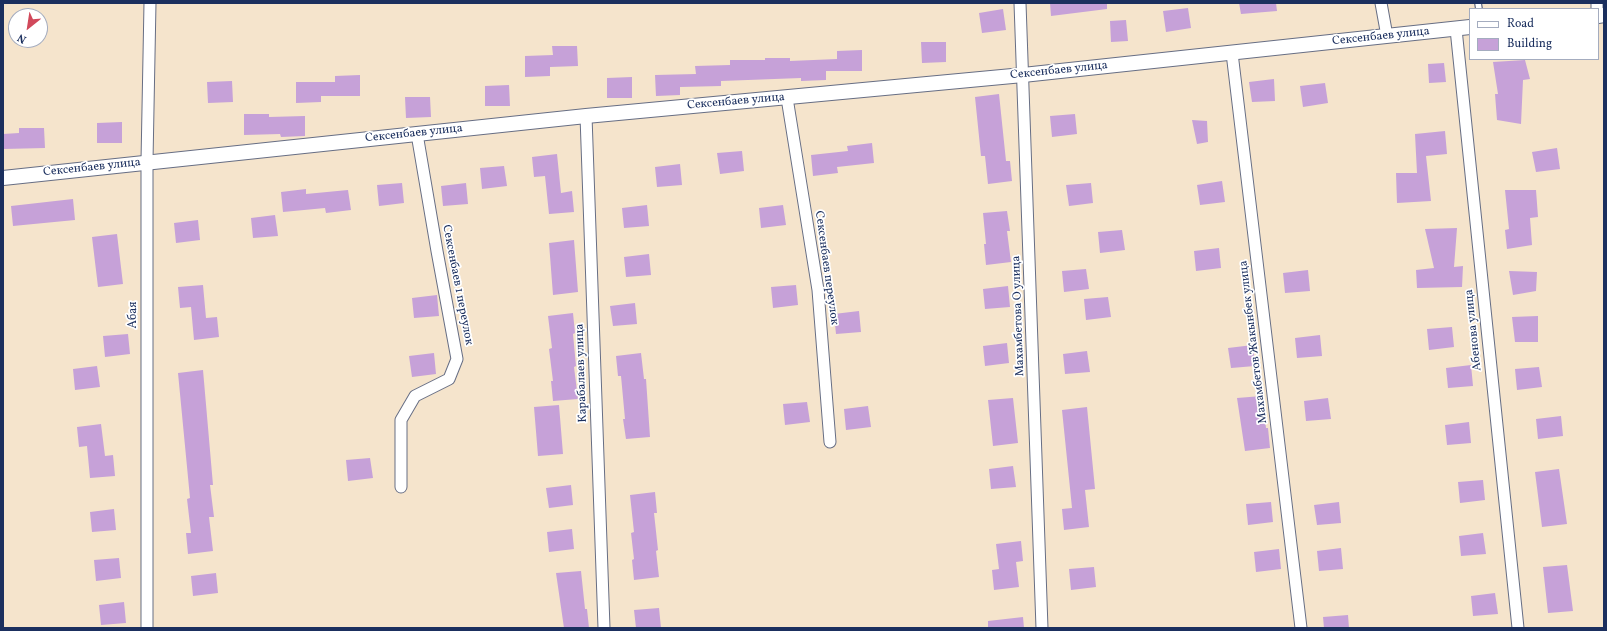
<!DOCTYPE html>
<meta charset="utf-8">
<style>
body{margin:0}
#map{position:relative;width:1607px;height:631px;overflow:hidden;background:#f5e4cc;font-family:Vollkorn,serif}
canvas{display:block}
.frame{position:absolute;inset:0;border:4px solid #1b2f5e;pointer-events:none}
.legend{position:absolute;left:1469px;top:8px;width:130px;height:52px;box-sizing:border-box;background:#fff;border:1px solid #a4acbf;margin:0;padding:5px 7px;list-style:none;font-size:12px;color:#1b2f5e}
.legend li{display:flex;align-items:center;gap:8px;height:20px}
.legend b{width:20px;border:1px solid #a4acbf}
.north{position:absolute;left:8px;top:8px;width:40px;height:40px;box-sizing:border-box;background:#fff;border:1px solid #a4acbf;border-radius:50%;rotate:210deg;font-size:11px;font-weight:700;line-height:16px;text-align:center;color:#1b2f5e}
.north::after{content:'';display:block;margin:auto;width:14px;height:18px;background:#d1495b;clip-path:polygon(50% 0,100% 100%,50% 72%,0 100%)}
</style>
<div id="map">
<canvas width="1607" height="631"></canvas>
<div class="frame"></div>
<ul class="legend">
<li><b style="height:5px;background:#fff"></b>Road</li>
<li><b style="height:11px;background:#c6a1d8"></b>Building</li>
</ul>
<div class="north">N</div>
</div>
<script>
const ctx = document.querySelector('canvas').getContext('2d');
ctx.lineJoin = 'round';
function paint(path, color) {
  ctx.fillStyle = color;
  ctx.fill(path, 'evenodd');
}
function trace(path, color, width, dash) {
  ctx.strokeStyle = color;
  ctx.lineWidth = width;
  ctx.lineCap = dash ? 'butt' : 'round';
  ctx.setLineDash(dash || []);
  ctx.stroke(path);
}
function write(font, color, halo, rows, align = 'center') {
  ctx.font = font + ' Vollkorn,serif';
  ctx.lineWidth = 3.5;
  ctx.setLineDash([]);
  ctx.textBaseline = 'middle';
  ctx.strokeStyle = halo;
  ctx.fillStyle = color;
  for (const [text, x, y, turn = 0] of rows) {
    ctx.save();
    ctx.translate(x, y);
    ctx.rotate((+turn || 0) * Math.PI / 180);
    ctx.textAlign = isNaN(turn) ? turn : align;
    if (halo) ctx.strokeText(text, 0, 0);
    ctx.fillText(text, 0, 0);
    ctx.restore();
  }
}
const building = new Path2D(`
 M1050 3H1107V9L1051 16Z
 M1239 3H1276L1277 11 1241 14Z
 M1188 8 1191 28 1166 32 1163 11Z
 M1003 9 1006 30 982 33 979 13Z
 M1126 20 1128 41 1111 42 1110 21Z
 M921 42H946V62L922 63Z
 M552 46H577L578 66 550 67V76L525 77V56L553 55Z
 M862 50V71H826V80L801 81V78L721 81V86L680 87V95L656 96 655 75 696 74 695 66 730 65V60H765V58H790V61L837 59V51Z
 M1525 60 1530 79 1523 80 1521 124 1497 120 1495 94H1498L1493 62Z
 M1444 63 1446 82 1429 83 1428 64Z
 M360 75V96H321V102L296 103V82H335V76Z
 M632 77V98H607V78Z
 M1274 79 1275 101 1252 102 1249 82Z
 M232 81 233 102 208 103 207 82Z
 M1325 83 1328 103 1303 107 1300 86Z
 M509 85 510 106H485V86Z
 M999 94 1006 161H1010L1012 181 988 184 985 156H981L975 97Z
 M405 97H430L431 117 406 118Z
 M244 114H269V117L305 116V136L281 137 280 134 244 135Z
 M1075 114 1077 134 1052 137 1050 116Z
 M1192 120 1207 121 1208 142 1197 144Z
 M122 122V143H97V123Z
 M19 128H44L45 148 3 149V134L19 133Z
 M1445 131 1447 154 1426 156 1431 201 1397 203 1396 173H1417L1415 134Z
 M872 143 874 163 837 167 838 173 813 176 811 155 848 151 847 146Z
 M1557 148 1560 169 1536 172 1532 152Z
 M742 151 744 171 720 174 717 153Z
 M557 154 561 193 572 191 574 212 549 214 545 176 534 177 532 157Z
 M680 164 682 185 657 187 655 167Z
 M504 166 507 186 482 189 480 168Z
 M1222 181 1225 202 1200 205 1197 185Z
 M402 183 404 203 379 206 377 185Z
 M466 183 468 204 443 206 441 186Z
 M1091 183 1093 203 1069 206 1066 185Z
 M306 189V194L348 190 351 210 326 213 325 208 283 212 281 192Z
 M1505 190H1536L1538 217 1530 218 1532 245 1507 249 1505 230 1509 229Z
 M73 199 75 220 13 226 11 206Z
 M647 205 649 226 624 228 622 208Z
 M783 205 786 225 761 228 759 208Z
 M1007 211 1010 231H1007L1011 262 986 265 984 244H986L983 213Z
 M275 215 278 236 253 238 251 218Z
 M198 220 200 240 176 243 174 223Z
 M1457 228 1454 267 1463 266 1462 287 1417 288 1416 270 1434 268 1425 229Z
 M1122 230 1125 250 1100 253 1098 232Z
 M117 234 123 284 98 287 92 237Z
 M574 240 578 292 553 295 549 243Z
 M1219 248 1221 268 1196 271 1194 251Z
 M649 254 651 275 626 277 624 257Z
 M1086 269 1089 289 1064 292 1062 271Z
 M1308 270 1310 291 1285 293 1283 273Z
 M1509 271 1537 272 1536 291 1513 295Z
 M203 285 206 318 217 317 219 337 194 340 191 307 180 308 178 287Z
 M796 285 798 305 773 308 771 287Z
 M1008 286 1010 307 985 309 983 289Z
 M437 295 439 316 414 318 412 298Z
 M1108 297 1111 317 1086 320 1084 299Z
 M635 303 637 324 613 326 610 306Z
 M859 311 861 332 836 334 834 314Z
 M573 313 575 333 573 334 576 366 574 367 578 399 553 401 551 381H553L549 349 552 348 548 316Z
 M1538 316V342H1515L1512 317Z
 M1452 327 1454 347 1429 350 1427 329Z
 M128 334 130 354 105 357 103 336Z
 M1320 335 1322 356 1297 358 1295 338Z
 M1007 343 1009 363 985 366 983 346Z
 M1253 345 1255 366 1231 368 1228 348Z
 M1087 351 1090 372 1065 374 1063 354Z
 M434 353 436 374 412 377 409 356Z
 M641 353 644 379H646L650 437 626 439 623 419H625L621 376H618L616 356Z
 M1471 365 1473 386 1448 388 1446 368Z
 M97 366 100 387 75 390 73 369Z
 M1539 367 1542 387 1517 390 1515 369Z
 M203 370 213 485H210L214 517H209L213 551 188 554 186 533H191L187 499 190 498 178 373Z
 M1262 396 1266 428H1268L1270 448 1245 451 1237 398Z
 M1013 398 1018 443 993 446 988 400Z
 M1328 398 1331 419 1306 421 1304 401Z
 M807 402 810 422 785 425 783 404Z
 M559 405 563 454 538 456 534 407Z
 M868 406 871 427 846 430 844 409Z
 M1087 407 1095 489 1085 490 1089 527 1064 530 1062 509 1072 508 1062 410Z
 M1561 416 1563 436 1538 439 1536 419Z
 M1469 422 1471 443 1447 445 1445 425Z
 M101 424 105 456 113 455 115 476 90 478 87 446 79 447 77 427Z
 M370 458 373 478 348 481 346 460Z
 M1013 466 1016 487 991 489 989 469Z
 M1559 469 1567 524 1542 527 1535 472Z
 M1483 480 1485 500 1460 503 1458 482Z
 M571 485 573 505 549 508 546 488Z
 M655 492 657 513H654L658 550 656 551 659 577 634 580 632 560 634 559 631 533 634 532 630 495Z
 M1271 502 1273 522 1248 525 1246 504Z
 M1339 502 1341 523 1317 525 1314 505Z
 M114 509 116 530 92 532 90 512Z
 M572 529 574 549 549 552 547 532Z
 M1483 533 1486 554 1461 556 1459 536Z
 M1021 541 1023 561 1016 562 1019 587 994 590 992 570 999 569 996 544Z
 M1341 548 1343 569 1319 571 1317 551Z
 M1279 549 1281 569 1256 572 1254 552Z
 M119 558 121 578 96 581 94 560Z
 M1567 565 1573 611 1548 613 1543 567Z
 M1094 567 1096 587 1071 590 1069 569Z
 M581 571 585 609H587L589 628H564L556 573Z
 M216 573 218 593 193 596 191 576Z
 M1495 593 1498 614 1473 616 1471 596Z
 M124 602 126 623 101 625 99 605Z
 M659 608 661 628H636L634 610Z
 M1348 615 1349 628H1324L1323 617Z
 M1023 617 1024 628H988V621Z`);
const service = new Path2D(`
 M1478 3 1479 9`);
const minor = new Path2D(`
 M1020 3 1042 628
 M1381 3 1387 36
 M1597 3V9
 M1456 29 1518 628
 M1232 53 1301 628
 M787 98 818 290 830 442
 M586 116 604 628
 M401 487V420L415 396 449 379 457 359 437 251 417 134
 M147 628V161L150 3`);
const tertiary = new Path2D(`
 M1598 16 1604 15
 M3 178 586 116 1023 75 1470 27`);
const streetNames = [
 ["Сексенбаев улица",1381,37,-6],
 ["Сексенбаев улица",1059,71,-6],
 ["Сексенбаев улица",736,102,-5],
 ["Сексенбаев улица",414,134,-6],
 ["Сексенбаев улица",92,168,-6],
 ["Сексенбаев переулок",826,268,82],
 ["Сексенбаев 1 переулок",457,285,79],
 ["Абая",134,315,-90],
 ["Махамбетова О улица",1019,316,-92],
 ["Абенова улица",1474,330,-96],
 ["Махамбетов Жакынбек улица",1254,342,-97],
 ["Карабалаев улица",582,373,-92]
];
paint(building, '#c6a1d8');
trace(service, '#676e84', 8);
trace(minor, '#676e84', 13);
trace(tertiary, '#676e84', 16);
trace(service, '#fff', 5.5);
trace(minor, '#fff', 11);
trace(tertiary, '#fff', 14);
write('12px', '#1b2f5e', '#fff', streetNames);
</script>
